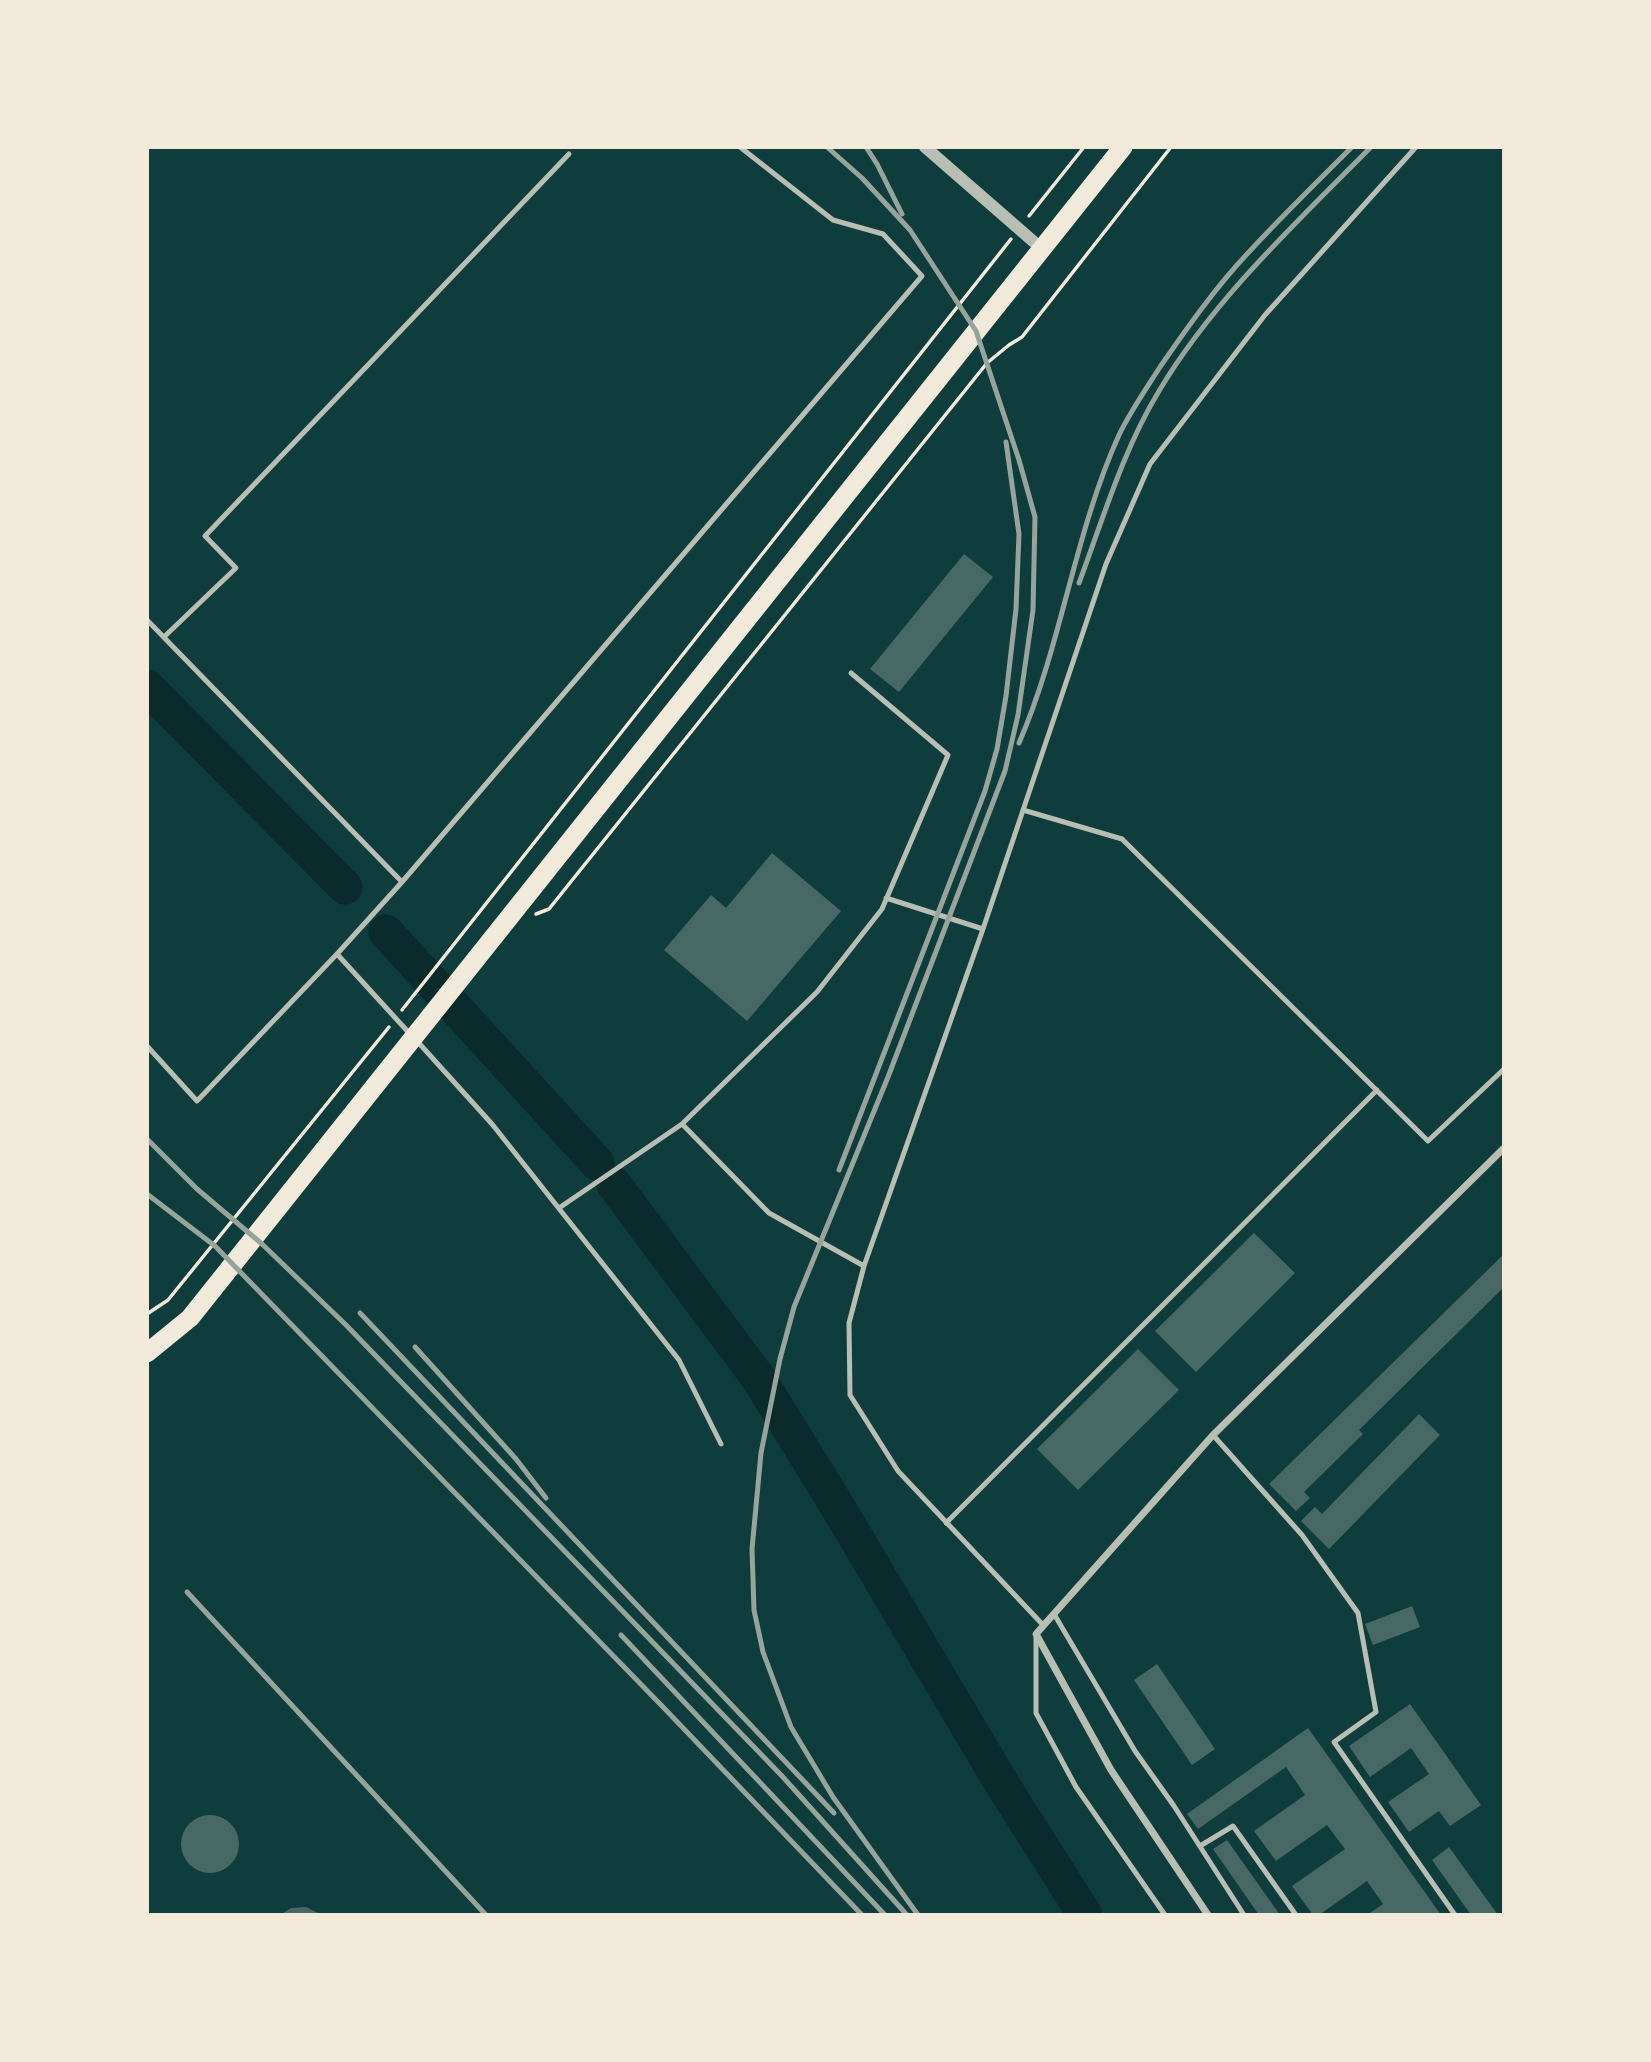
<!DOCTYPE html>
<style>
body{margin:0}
#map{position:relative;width:1651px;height:2062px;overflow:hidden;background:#0f3d3e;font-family:"PT Sans",sans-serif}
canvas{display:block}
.frame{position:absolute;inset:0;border:149px solid #f1e9da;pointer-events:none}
</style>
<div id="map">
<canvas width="1651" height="2062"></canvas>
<div class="frame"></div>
</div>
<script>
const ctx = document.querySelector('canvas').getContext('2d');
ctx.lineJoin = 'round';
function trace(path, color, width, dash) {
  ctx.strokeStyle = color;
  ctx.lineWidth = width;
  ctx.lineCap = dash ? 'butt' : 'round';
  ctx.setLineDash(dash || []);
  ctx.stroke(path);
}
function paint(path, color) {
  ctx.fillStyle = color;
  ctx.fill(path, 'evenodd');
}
const river = new Path2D(`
 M147 687 345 887
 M386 932 597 1163
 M613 1183 759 1379 839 1509 999 1779 1085 1915`);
const building = new Path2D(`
 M964 554 993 577 899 692 870 669Z
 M772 853 841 911 747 1021 664 950 711 895 726 908Z
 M1254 1233 1295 1273 1196 1372 1155 1331Z
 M1504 1254V1287L1359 1430 1363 1434 1304 1492 1310 1498 1296 1511 1269 1484Z
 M1138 1349 1179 1390 1078 1490 1037 1449Z
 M1419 1414 1440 1435 1329 1549 1301 1521 1315 1507 1322 1514Z
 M1412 1606 1420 1627 1373 1645 1365 1624Z
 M1157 1664 1215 1749 1192 1765 1134 1680Z
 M1410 1704 1481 1805 1450 1826 1439 1811 1409 1832 1388 1802 1429 1774 1411 1748 1370 1777 1349 1746Z
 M1308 1728 1441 1915H1367L1383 1904 1367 1881 1319 1915H1313L1292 1886 1345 1849 1327 1825 1276 1861 1254 1831 1305 1795 1286 1767 1198 1829 1187 1814Z
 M181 1844a29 29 0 1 1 58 0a29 29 0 1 1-58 0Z
 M1227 1840 1280 1915H1259L1213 1849Z
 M1449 1847 1498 1915H1471L1432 1860Z
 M306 1907 322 1915H280L291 1908Z`);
const path = new Path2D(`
 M1029 216 1084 147
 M536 914 549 909 987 363 1009 345 1022 337 1171 147
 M402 1010 1011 239
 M147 1314 168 1300 389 1027`);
const service = new Path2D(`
 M147 620 402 882
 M164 637 236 568 205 536 569 154
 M1023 810 1122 839 1428 1141 1504 1069
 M886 898 983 929
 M337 954 402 882 922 276 883 234 833 220 740 147
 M417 1041 492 1124 679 1360 721 1444
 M147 1046 197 1101 337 954 410 1034
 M682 1124 769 1213 864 1266
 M559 1208 682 1124 817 992 882 909 948 755 851 673
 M1213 1435 1302 1535 1358 1613 1376 1712 1334 1742 1455 1915
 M946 1523 1377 1090
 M1054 1614 1135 1751 1174 1806 1244 1915
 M1044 1626 898 1471 850 1395 849 1323 864 1266 983 929 1106 564 1150 464 1265 315 1416 147
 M1036 1637V1713L1076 1787 1165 1915
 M1200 1846 1233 1826 1296 1915`);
const minor = new Path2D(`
 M1208 1915 1111 1770 1036 1634 1213 1435 1504 1148`);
const tertiary = new Path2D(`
 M925 147 1042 249`);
const trunk = new Path2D(`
 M147 1353 190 1318 1123 147`);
const rail = new Path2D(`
 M827 147 862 178 910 230 976 331 1019 460 1035 517 1033 610 1018 715 1005 771 888 1077 794 1307 780 1359 761 1453 752 1549 754 1610 763 1652 791 1727 833 1797 918 1915
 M866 147 877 164 902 214
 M1079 583C1103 519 1123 450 1159 391 1214 299 1296 223 1371 147
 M1019 743C1062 644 1074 534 1119 435 1130 412 1146 389 1160 367 1187 328 1215 288 1248 253 1281 217 1317 182 1352 147
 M147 1139 197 1189 262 1244 346 1325 782 1776 907 1915
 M839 1170 985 791 997 749 1006 696 1016 609 1019 534 1006 442
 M147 1194 215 1246 663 1707 862 1915
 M360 1313 834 1813
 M415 1347 516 1459 546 1498
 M187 1592 486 1915
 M621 1635 885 1915`);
trace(river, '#0a2a2b', 35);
paint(building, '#486865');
trace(path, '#f1e9da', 3.5);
trace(service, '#b8beb3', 5);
trace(minor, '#b8beb3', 7);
trace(tertiary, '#b8beb3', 12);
trace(trunk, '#f1e9da', 19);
trace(rail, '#97a49c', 5);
</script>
